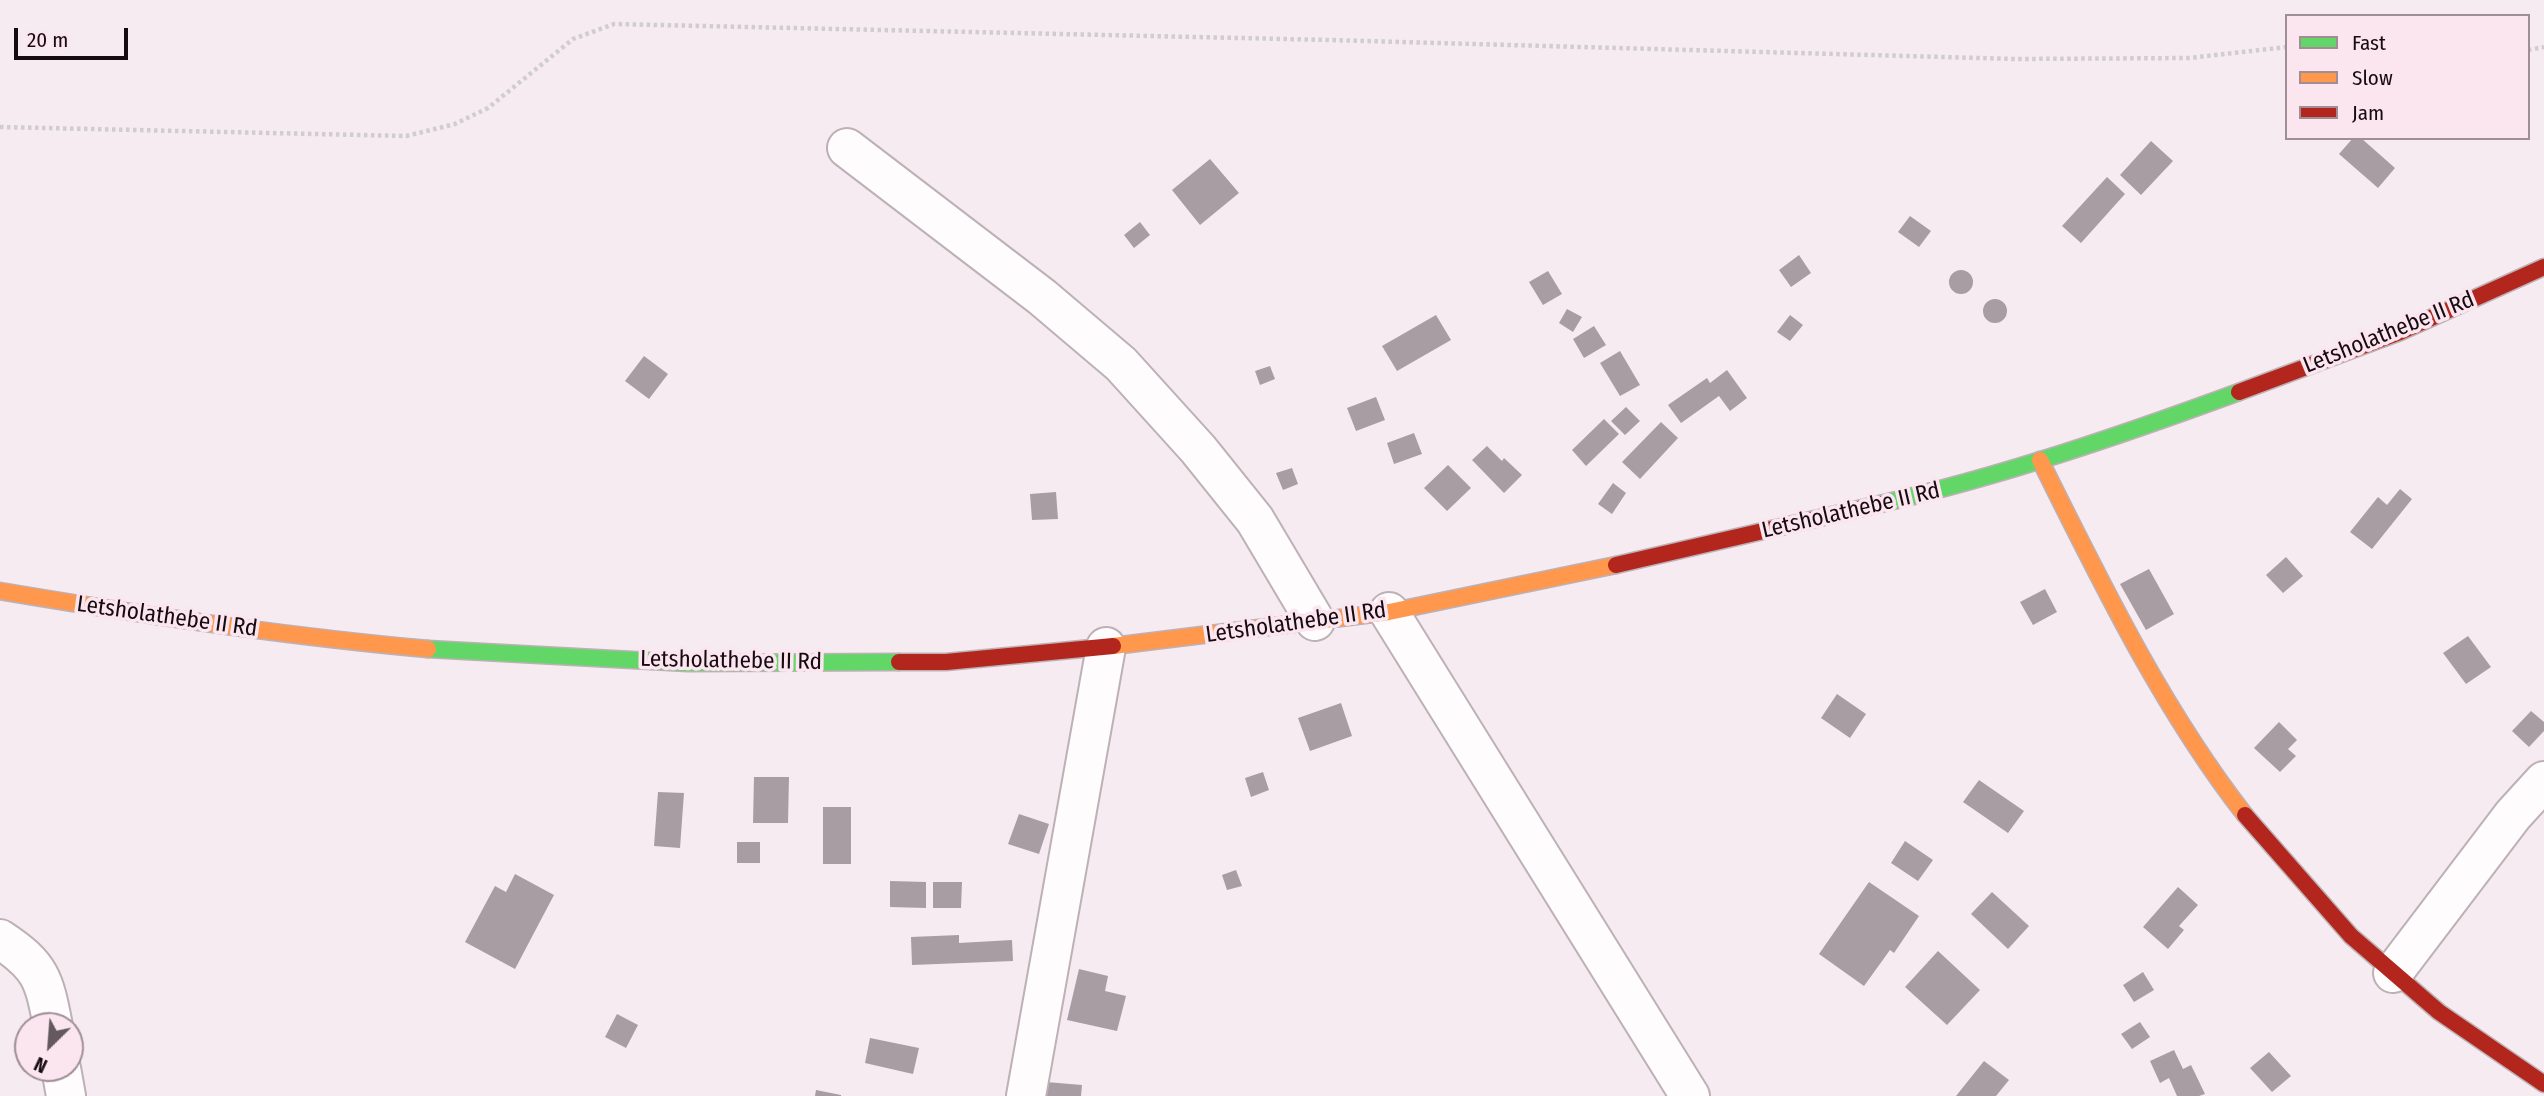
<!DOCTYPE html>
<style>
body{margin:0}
#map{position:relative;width:2544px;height:1096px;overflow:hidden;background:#f6ebf0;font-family:"Fira Sans Condensed",sans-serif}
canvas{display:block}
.legend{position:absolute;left:2285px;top:14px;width:245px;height:126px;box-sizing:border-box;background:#fbe6ef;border:2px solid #a08e96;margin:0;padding:9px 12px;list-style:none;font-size:21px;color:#170b11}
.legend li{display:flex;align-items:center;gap:14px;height:35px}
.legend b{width:35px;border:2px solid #a08e96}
.north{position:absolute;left:14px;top:1012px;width:70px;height:70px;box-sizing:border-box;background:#fbe6ef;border:2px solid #a08e96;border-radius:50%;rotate:205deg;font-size:19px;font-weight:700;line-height:28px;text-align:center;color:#170b11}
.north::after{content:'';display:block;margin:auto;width:24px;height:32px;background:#65595f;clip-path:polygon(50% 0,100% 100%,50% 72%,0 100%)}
.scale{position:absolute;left:14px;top:28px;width:114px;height:32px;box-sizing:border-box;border:4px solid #170b11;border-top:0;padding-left:9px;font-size:21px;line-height:24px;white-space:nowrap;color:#170b11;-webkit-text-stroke:5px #fbe6ef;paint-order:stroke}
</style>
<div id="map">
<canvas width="2544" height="1096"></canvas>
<ul class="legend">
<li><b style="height:9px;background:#63d668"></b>Fast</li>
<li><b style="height:9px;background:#ff974d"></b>Slow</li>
<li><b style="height:9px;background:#b3261e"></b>Jam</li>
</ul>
<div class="north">N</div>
<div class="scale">20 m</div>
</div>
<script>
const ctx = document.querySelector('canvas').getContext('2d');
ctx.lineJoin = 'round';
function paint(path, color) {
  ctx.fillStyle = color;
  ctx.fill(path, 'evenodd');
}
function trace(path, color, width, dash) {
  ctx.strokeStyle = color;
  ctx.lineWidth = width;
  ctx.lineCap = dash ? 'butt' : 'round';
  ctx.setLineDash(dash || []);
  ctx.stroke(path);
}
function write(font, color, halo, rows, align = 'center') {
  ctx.font = font + ' "Fira Sans Condensed",sans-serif';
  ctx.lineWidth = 7;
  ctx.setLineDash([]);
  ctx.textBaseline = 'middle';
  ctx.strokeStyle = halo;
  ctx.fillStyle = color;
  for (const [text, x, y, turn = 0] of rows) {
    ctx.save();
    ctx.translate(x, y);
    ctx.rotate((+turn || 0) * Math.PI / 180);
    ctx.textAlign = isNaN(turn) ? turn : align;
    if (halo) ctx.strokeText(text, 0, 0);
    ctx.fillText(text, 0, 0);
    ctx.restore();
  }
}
const building = new Path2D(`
 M2353 138H2361L2395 168 2378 188 2339 154Z
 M2151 141 2173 161 2141 195 2120 175Z
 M1210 159 1239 193 1200 225 1172 190Z
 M2107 177 2125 194 2081 243 2062 226Z
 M1910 216 1931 231 1919 247 1898 232Z
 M1140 222 1150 235 1134 248 1124 235Z
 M1799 255 1811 273 1791 287 1779 270Z
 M1949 282a12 12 0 1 1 24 0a12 12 0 1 1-24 0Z
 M1548 271 1562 294 1543 305 1529 282Z
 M1983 311a12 12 0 1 1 24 0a12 12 0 1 1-24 0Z
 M1567 309 1582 317 1573 332 1559 323Z
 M1436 315 1451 340 1397 371 1382 346Z
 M1790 315 1803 325 1790 341 1777 332Z
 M1594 326 1606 345 1584 358 1573 339Z
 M1620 351 1640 385 1620 396 1600 363Z
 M644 356 668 374 649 399 625 381Z
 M1270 366 1275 379 1260 385 1255 371Z
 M1727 370 1747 398 1730 411 1719 396 1681 423 1668 405 1707 378 1710 383Z
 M1376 397 1385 420 1356 431 1347 408Z
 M1626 407 1640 421 1625 435 1611 421Z
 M1604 419 1619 434 1586 466 1572 450Z
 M1661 422 1678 438 1640 479 1622 462Z
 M1414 433 1422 454 1394 464 1387 443Z
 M1487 446 1502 461 1504 458 1522 475 1504 493 1472 460Z
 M1448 465 1471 488 1447 511 1424 488Z
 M1292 468 1298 484 1283 490 1276 473Z
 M1613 483 1626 493 1612 514 1598 504Z
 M2400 489 2412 499 2372 549 2350 532 2378 497 2387 505Z
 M1056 492 1058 519 1032 520 1030 494Z
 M2286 557 2303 576 2283 593 2266 575Z
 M2149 569 2174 614 2146 630 2120 584Z
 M2045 589 2057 612 2033 625 2020 602Z
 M2468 636 2491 667 2466 684 2443 653Z
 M1837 694 1866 714 1850 738 1821 718Z
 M1341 703 1352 736 1310 751 1298 718Z
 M2531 711 2544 722V731L2529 747 2512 731Z
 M2279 722 2297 740 2288 749 2296 756 2280 772 2254 748Z
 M1263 772 1269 790 1251 797 1245 778Z
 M754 777H789L788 823H753Z
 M1979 780 2024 811 2008 833 1963 802Z
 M658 792 684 793 680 848 654 846Z
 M823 807H851V864H823Z
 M1019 814 1049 824 1039 854 1008 844Z
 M1905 841 1933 860 1918 881 1891 863Z
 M737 842H760V863H737Z
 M1236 870 1242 886 1227 890 1222 875Z
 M515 874 554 895 515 969 465 942 495 886 506 892Z
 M890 881 926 882V908L890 907Z
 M933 882H962L961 908H933Z
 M1869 882 1919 916 1894 953 1890 950 1864 986 1819 954Z
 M2178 887 2198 905 2179 926 2184 930 2168 949 2143 927Z
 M1992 892 2029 926 2008 949 1971 914Z
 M959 935V943L1012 940 1013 961 912 965 911 937Z
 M1938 951 1980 990 1947 1025 1905 987Z
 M1079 969 1108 976 1105 991 1126 996 1117 1031 1067 1020Z
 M2143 972 2154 990 2134 1002 2123 985Z
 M617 1014 638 1025 626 1048 605 1037Z
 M2140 1022 2150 1037 2132 1049 2121 1034Z
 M870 1038 919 1048 913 1074 865 1063Z
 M2174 1050 2183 1069 2191 1065 2205 1094 2199 1096H2177L2169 1078 2160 1083 2150 1061Z
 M2269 1052 2291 1076 2272 1092 2250 1068Z
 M1984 1061 2009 1080 1996 1096H1956Z
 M1046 1082 1082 1085 1081 1096H1045Z
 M816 1090 841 1095V1096H815Z`);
const path = new Path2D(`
 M2528 50 2544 47
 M0 127 406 136 455 124 488 108 573 39 614 24 1329 40 2015 59 2189 58 2287 47`);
const street = new Path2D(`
 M847 148 1042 297 1121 364 1198 449 1255 520 1315 621
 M1389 612 1690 1096
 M0 939C41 966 44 979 53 1026
 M2393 973 2513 815 2544 781
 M61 1068 66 1096
 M1026 1096 1106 647`);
const fast = new Path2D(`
 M1880 504C2002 476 2122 435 2239 392
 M428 649 688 663 899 662`);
const slow = new Path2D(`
 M2040 460C2101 582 2161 707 2245 815
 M0 591C142 615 285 636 428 649
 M1113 646 1389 612 1616 565`);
const jam = new Path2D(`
 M2239 392 2400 332 2544 267
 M1616 565 1880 504
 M899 662H946L1113 646
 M2245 815 2351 936 2439 1012 2544 1084`);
const streetNames = [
 ["Letsholathebe II Rd",2389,333,-22],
 ["Letsholathebe II Rd",1851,511,-13],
 ["Letsholathebe II Rd",167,617,8],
 ["Letsholathebe II Rd",1296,623,-8],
 ["Letsholathebe II Rd",731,661,1]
];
paint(building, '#a89da2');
trace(street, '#bdb1b6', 42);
trace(fast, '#bdb1b6', 19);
trace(slow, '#bdb1b6', 19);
trace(jam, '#bdb1b6', 19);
trace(path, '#d0cdce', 4.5, [3.5, 3.5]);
trace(street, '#fefcfd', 38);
trace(fast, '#63d668', 16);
trace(slow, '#ff974d', 16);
trace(jam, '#b3261e', 16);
write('23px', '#170b11', '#fbe6ef', streetNames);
</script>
